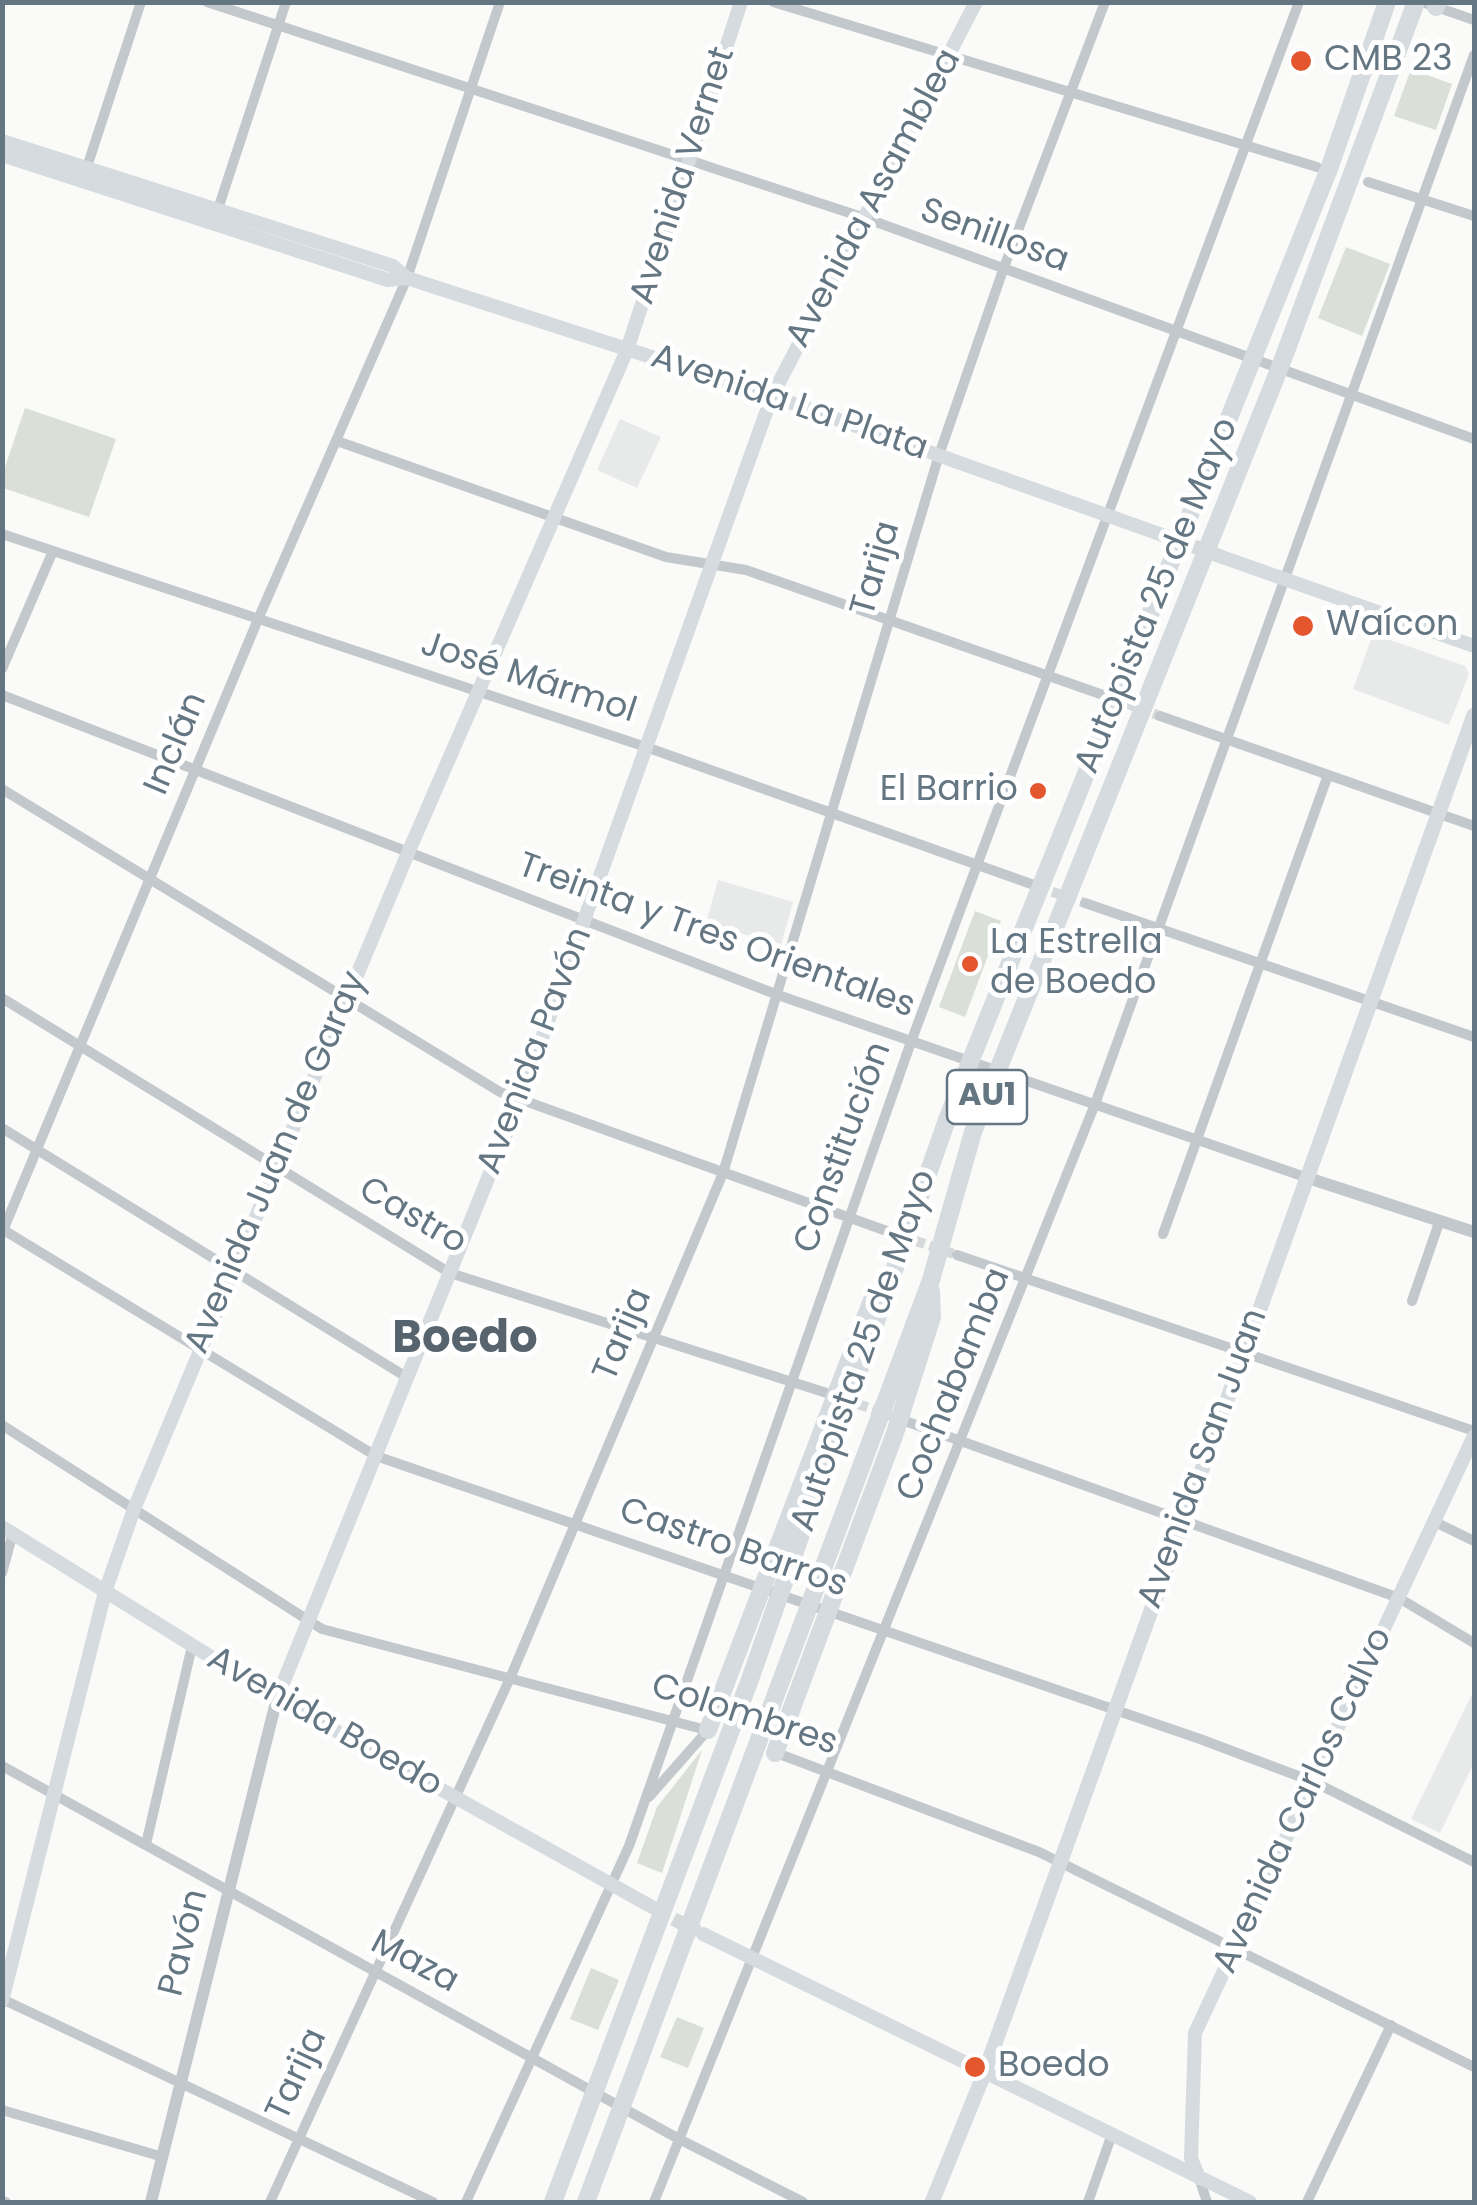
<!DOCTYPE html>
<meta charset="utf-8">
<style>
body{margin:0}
#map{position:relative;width:1477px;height:2205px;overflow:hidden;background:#fafaf8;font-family:Poppins,sans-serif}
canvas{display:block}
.frame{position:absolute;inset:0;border:5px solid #657683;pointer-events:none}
</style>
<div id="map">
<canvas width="1477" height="2205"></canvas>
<div class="frame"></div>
</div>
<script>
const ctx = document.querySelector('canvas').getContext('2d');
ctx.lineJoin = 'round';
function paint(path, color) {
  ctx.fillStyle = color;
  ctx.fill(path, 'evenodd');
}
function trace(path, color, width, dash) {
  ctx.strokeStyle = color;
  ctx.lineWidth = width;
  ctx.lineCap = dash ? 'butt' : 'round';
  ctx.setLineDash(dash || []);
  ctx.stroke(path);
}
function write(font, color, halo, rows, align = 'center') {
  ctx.font = font + ' Poppins,sans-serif';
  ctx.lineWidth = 10;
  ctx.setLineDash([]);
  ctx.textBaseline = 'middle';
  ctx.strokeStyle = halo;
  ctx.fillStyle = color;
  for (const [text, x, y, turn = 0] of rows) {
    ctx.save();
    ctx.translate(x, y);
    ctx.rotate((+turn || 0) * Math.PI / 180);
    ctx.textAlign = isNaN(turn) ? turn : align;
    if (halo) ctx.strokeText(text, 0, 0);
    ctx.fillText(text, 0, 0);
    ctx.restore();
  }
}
const built = new Path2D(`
 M620 419 661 437 637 488 597 470Z
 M1373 634 1465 666 1469 674 1449 725 1353 689Z
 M718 880 793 902 781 945 706 923Z
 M1474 1690V1763L1440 1833 1411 1819Z`);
const green = new Path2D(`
 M1411 69 1452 84 1436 130 1394 116Z
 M1346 247 1390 264 1362 336 1318 318Z
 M25 408 116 439 89 517 3 488V473Z
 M975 911 1001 921 965 1017 939 1007Z
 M702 1750 662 1873 637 1863 657 1807Z
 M591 1968 619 1980 598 2030 570 2019Z
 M677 2017 704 2028 688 2068 660 2057Z`);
const minorTunnel = new Path2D(`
 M1111 698 1160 716
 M1038 887 1085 903
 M901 1236 957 1255
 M844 1399 903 1420`);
const secondaryTunnel = new Path2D(`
 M1174 539 1222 557
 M655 1909 698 1932`);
const minor = new Path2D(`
 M207 2 865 218 1474 439
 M773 2 1317 167
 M1422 2 1474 20
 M85 173 141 2
 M1368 182 1474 216
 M216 215 286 2
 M337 441 666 557 746 570 1106 696
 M2 534 646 747 1034 885
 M2 669 53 551
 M2 695 778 995 1305 1177
 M1160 716 1474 826
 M2 789 500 1092 895 1234
 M1085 903 1474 1037
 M2 998 450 1273 833 1395
 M2 1128 408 1378
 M2 1229 376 1456 1200 1739 1314 1782 1474 1862
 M2 1233 259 617 407 278 500 2
 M1163 1234 1328 775
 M957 1255 1474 1431
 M1412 1301 1440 1220
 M905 1421 1399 1598 1474 1643
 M2 1425 322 1629 710 1731
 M1433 1521 1474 1541
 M2 1573 13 1533
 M774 1752 1039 1852 1474 2067
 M2 1766 679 2139 803 2202
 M649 1797 708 1730
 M146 1844 192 1646
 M2 1999 433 2202
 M2 2110 163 2157
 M1199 2178 1207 2202
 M2 2201 6 2202
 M270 2202 511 1676 723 1173 939 455 1003 270 1105 2
 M466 2202 629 1846 911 1042 1299 2
 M654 2202 1095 1104 1474 55
 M1088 2202 1111 2137
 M1307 2202 1391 2025`);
const tertiary = new Path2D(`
 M1305 1177 1474 1232
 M151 2202 277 1698`);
const secondary = new Path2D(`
 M2 141 393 266 407 278 772 396 1168 537
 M2 155 388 280 407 278
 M1222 557 1474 646
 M2 1527 277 1698 652 1907
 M277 1698 519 1102 772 396 976 2
 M703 1934 1250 2202
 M2 2001 105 1592 134 1509 408 853 627 350 741 2
 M1199 2178 1191 2158 1195 2033 1474 1436`);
const primary = new Path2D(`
 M932 2202 984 2074 1474 715`);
const motorway = new Path2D(`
 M1436 7 1438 2
 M708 1730 872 1300
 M775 1753 894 1436 932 1317 931 1291
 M553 2202 749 1682 948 1117 1329 169 1387 2
 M586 2202 931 1280 973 1132 1280 367 1416 2`);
const markers = [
 [1301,61,12,"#e4572e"],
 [1303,626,12,"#e4572e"],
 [1038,791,10,"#e4572e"],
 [970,964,10,"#e4572e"],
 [975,2067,12,"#e4572e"]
];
const shields = [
 [987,1097,80]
];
const shieldNames = [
 ["AU1",987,1097]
];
const poiNames = [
 ["CMB 23",1324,61],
 ["Waícon",1326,626],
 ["El Barrio",1018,791,"right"],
 ["La Estrella",990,944],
 ["de Boedo",990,984],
 ["Boedo",998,2067]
];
const streetNames = [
 ["Avenida Vernet",684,176,-72],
 ["Avenida Asamblea",875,199,-62],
 ["Senillosa",994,237,20],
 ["Avenida La Plata",789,404,19],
 ["Tarija",877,569,-74],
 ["Autopista 25 de Mayo",1158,596,-68],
 ["José Mármol",528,679,18],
 ["Inclán",177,744,-67],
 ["Treinta y Tres Orientales",716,937,20],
 ["Avenida Pavón",536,1051,-69],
 ["Constitución",844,1148,-70],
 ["Avenida Juan de Garay",277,1163,-67],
 ["Castro",412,1217,30],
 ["Tarija",624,1335,-67],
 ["Autopista 25 de Mayo",865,1351,-71],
 ["Cochabamba",955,1385,-68],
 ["Avenida San Juan",1204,1459,-70],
 ["Castro Barros",733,1549,19],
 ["Colombres",744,1716,18],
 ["Avenida Boedo",324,1723,30],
 ["Avenida Carlos Calvo",1304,1801,-65],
 ["Pavón",185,1943,-76],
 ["Maza",414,1963,28],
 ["Tarija",298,2075,-65]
];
const districtNames = [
 ["Boedo",465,1341]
];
paint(built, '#e8e9e9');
paint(green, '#dadfd7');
trace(minorTunnel, '#d5d9db', 10, [10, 5]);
trace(secondaryTunnel, '#d5d9db', 14, [14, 7]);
trace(minor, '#c3c8cc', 10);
trace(tertiary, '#c3c8cc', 12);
trace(secondary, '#d6dbdf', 14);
trace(primary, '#d6dbdf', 15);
trace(motorway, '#d6dbdf', 18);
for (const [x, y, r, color] of markers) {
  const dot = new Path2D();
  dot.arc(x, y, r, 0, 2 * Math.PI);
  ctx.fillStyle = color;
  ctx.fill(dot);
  trace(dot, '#fff', 4);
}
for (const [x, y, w] of shields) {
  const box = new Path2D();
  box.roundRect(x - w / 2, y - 27, w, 54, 8);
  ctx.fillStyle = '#fff';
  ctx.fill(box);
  trace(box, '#657683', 2.5);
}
write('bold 32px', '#657683', null, shieldNames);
write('35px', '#657683', '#fff', poiNames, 'left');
write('35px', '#657683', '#fff', streetNames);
write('bold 45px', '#57646e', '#fff', districtNames);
</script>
